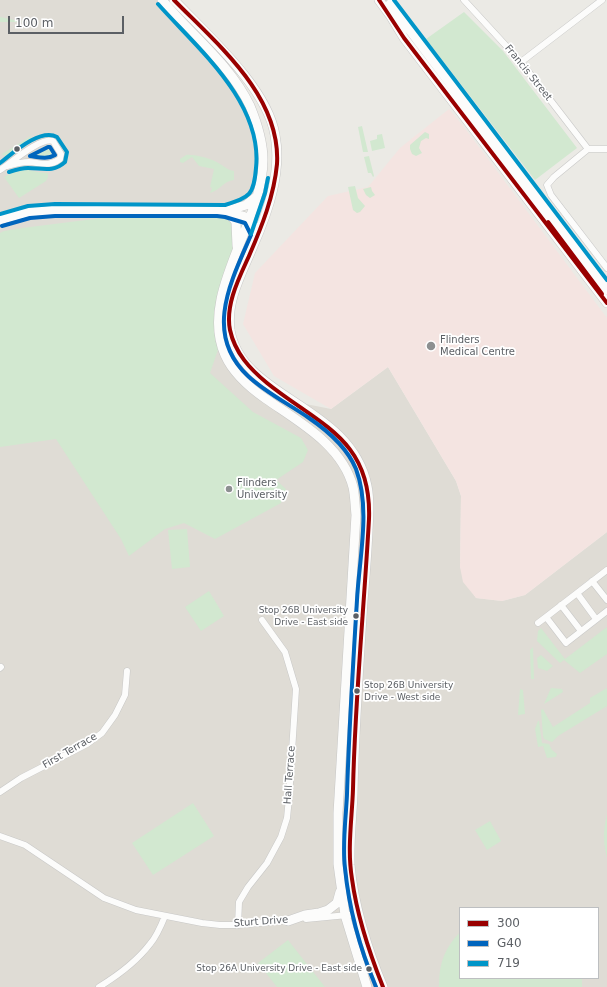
<!DOCTYPE html>
<style>
body{margin:0}
#map{position:relative;width:607px;height:987px;overflow:hidden;background:#ebeae5;font-family:"DejaVu Sans",sans-serif}
canvas{display:block}
.legend{position:absolute;left:459px;top:907px;width:140px;height:72px;box-sizing:border-box;background:#fff;border:1px solid #bdbfc1;margin:0;padding:5px 7px;list-style:none;font-size:12px;color:#5b5f64}
.legend li{display:flex;align-items:center;gap:8px;height:20px}
.legend b{width:20px;border:1px solid #bdbfc1}
.scale{position:absolute;left:8px;top:16px;width:116px;height:18px;box-sizing:border-box;border:2px solid #5b5f64;border-top:0;padding-left:5px;font-size:12px;line-height:14px;white-space:nowrap;color:#5b5f64;-webkit-text-stroke:3px #fff;paint-order:stroke}
</style>
<div id="map">
<canvas width="607" height="987"></canvas>
<ul class="legend">
<li><b style="height:5px;background:#900"></b>300</li>
<li><b style="height:5px;background:#0065bd"></b>G40</li>
<li><b style="height:5px;background:#0095c8"></b>719</li>
</ul>
<div class="scale">100 m</div>
</div>
<script>
const ctx = document.querySelector('canvas').getContext('2d');
ctx.lineJoin = 'round';
function paint(path, color) {
  ctx.fillStyle = color;
  ctx.fill(path, 'evenodd');
}
function trace(path, color, width, dash) {
  ctx.strokeStyle = color;
  ctx.lineWidth = width;
  ctx.lineCap = dash ? 'butt' : 'round';
  ctx.setLineDash(dash || []);
  ctx.stroke(path);
}
function write(font, color, halo, rows, align = 'center') {
  ctx.font = font + ' "DejaVu Sans",sans-serif';
  ctx.lineWidth = 3.5;
  ctx.setLineDash([]);
  ctx.textBaseline = 'middle';
  ctx.strokeStyle = halo;
  ctx.fillStyle = color;
  for (const [text, x, y, turn = 0] of rows) {
    ctx.save();
    ctx.translate(x, y);
    ctx.rotate((+turn || 0) * Math.PI / 180);
    ctx.textAlign = isNaN(turn) ? turn : align;
    if (halo) ctx.strokeText(text, 0, 0);
    ctx.fillText(text, 0, 0);
    ctx.restore();
  }
}
const education = new Path2D(`
 M0 0H157L228 80 241 98 249 114 254 132 257 175 211 299 209 334 250 393 331 409 388 367 456 481 461 496 460 567 476 598 502 601 525 595 607 532V987H0ZM460 908H598V978H460Z`);
const medical = new Path2D(`
 M449 109 464 127 607 318V532L525 595 502 601 476 598 463 582 460 567 461 496 456 481 388 367 331 409 274 376 243 324 255 273 328 196 368 187 400 148Z`);
const green = new Path2D(`
 M464 12 503 51 577 148 535 180 426 39Z
 M0 17 24 22H26H0Z
 M362 126 368 152H363L358 127Z
 M425 132 429 134V139L426 138 421 141 419 148 422 153 416 156 412 154 410 149V145Z
 M382 134 385 148 372 151 370 141 377 139V135Z
 M31 136 32 140 26 142 6 156 3 155 2 154Z
 M45 147 48 148 52 152C51 162 41 159 34 156V154Z
 M186 155C194 154 213 159 220 164 225 167 228 170 234 171V180C223 181 221 190 210 193L212 188 210 187 214 169 199 166 192 157 183 163 180 162V159Z
 M369 156 374 176 373 177 371 173H368L364 157Z
 M21 168 37 172 48 173V177L46 181 19 198 4 177Z
 M355 186 358 198 365 206 360 212 357 213 353 210 348 187Z
 M371 187 372 191 375 195 370 198 366 195 363 189Z
 M166 210 220 216 228 220 231 224 237 251 221 297V341L210 373 253 412 301 438 308 450 303 462 276 480 286 489 281 503 215 539 184 523 165 529 129 556 121 539 56 439 0 447V233L4 231 22 228Z
 M187 529 190 567 172 569 168 530Z
 M209 591 224 616 201 631 185 607Z
 M607 627V654L580 673 564 660 560 663 537 641 538 631 541 628 565 659Z
 M533 647 534 679H531L530 650Z
 M541 655 553 666 547 671 538 668 537 658Z
 M551 688 562 689 563 692 544 704Z
 M607 688V706L558 736 552 742 544 739 543 736 541 710 543 709 544 711 553 727 590 703V698Z
 M520 689 523 690 525 714 518 715Z
 M538 721H539L542 743 549 744 552 750 557 754 556 757 547 758 543 746 538 747 535 729Z
 M193 803 214 836 153 875 132 843Z
 M607 814V858C603 843 603 830 607 814Z
 M490 821 501 841 487 850 475 830Z
 M460 932V978H582V987H439C439 964 444 949 460 932Z
 M288 940 325 987H277L258 963Z`);
const street = new Path2D(`
 M464 0 521 62 588 149
 M521 62 602 0
 M607 149H588L554 177 547 185 551 195 607 268
 M0 170C11 163 40 137 53 141L61 154 60 159C49 167 41 163 29 162 22 162 14 164 7 166
 M607 570 546 617 566 643 607 611
 M592 581 607 600
 M577 593 596 619
 M561 605 581 631
 M538 623 546 617
 M0 668 1 667
 M0 792 21 778 87 744 102 733 115 715 125 695 127 671
 M0 836 25 845 104 898 136 910 202 923 220 925H238L291 920
 M306 919 358 914
 M238 925 239 902 248 887 267 863 281 837 287 818 289 798 296 689 285 652 262 620
 M99 987C117 976 137 961 150 944 157 936 161 926 165 916`);
const secondary = new Path2D(`
 M162 0C191 35 230 64 250 106 257 123 263 141 263 160 263 223 198 294 225 355 233 373 250 388 266 399 299 422 342 445 353 487 355 496 355 506 356 515L338 813V864L345 915 367 987
 M174 0C207 35 267 87 275 135 282 172 268 212 253 246 242 273 226 300 230 330 241 399 351 405 367 486 370 500 369 515 368 530 367 554 365 577 363 601 359 665 354 730 353 794 352 817 349 842 350 865 353 903 368 952 383 987
 M379 0 390 15 404 38 607 303
 M390 4 607 290
 M226 211 246 205 256 197
 M227 212 234 219 236 222 237 246
 M0 220 29 212 55 210H217L226 211 249 218 255 228 257 236
 M288 921 305 915 319 913 328 910 337 903 340 892`);
const bus1 = new Path2D(`
 M174 0C217 44 281 96 277 164 274 196 262 226 249 256 239 278 225 305 230 330 235 353 250 369 267 383 319 425 372 439 369 519 364 609 355 698 353 789 352 819 347 849 352 879 357 916 369 952 383 987
 M379 0 404 38 607 303`);
const bus2 = new Path2D(`
 M48 147H50L55 155C47 160 38 157 30 156Z
 M2 226 30 218 55 216H217L225 217 245 223 251 235C231 281 203 334 248 376 266 393 289 404 309 418 328 431 347 447 356 469 371 509 359 559 357 600 353 665 349 729 347 794 346 818 342 844 345 868 349 909 360 949 376 987`);
const bus3 = new Path2D(`
 M394 0 607 280
 M0 163C13 153 40 128 57 137L67 152 65 162C53 173 42 168 28 168 21 168 15 170 9 172
 M0 214 28 206 55 204 225 205C250 197 254 195 256 168 263 102 197 48 158 4
 M251 234 265 193 268 178`);
const bus4 = new Path2D(`
 M548 222 602 294`);
const markers = [
 [17,149,3.5,"#5b5f64"],
 [431,346,5,"#8d9091"],
 [229,489,4,"#8d9091"],
 [356,616,3.5,"#5b5f64"],
 [357,691,3.5,"#5b5f64"],
 [369,969,3.5,"#5b5f64"]
];
const busNames = [
 ["Stop 26B University",348,611],
 ["Drive - East side",348,623],
 ["Stop 26B University",364,686,"left"],
 ["Drive - West side",364,698,"left"],
 ["Stop 26A University Drive - East side",362,969]
];
const streetNames = [
 ["Francis Street",528,73,51],
 ["First Terrace",70,751,-30],
 ["Hall Terrace",290,775,-86],
 ["Sturt Drive",261,922,-4]
];
const poiNames = [
 ["Flinders",440,340],
 ["Medical Centre",440,352],
 ["Flinders",237,483],
 ["University",237,495]
];
paint(education, '#dfdcd5');
paint(medical, '#f4e4e1');
paint(green, '#d2e8d0');
trace(street, '#c8c8c7', 7);
trace(secondary, '#c7c7c6', 10);
trace(street, '#fcfcfb', 6);
trace(secondary, '#fcfcfb', 9);
trace(bus1, '#900', 4);
trace(bus2, '#0065bd', 4);
trace(bus3, '#0095c8', 4);
trace(bus4, '#900', 4);
for (const [x, y, r, color] of markers) {
  const dot = new Path2D();
  dot.arc(x, y, r, 0, 2 * Math.PI);
  ctx.fillStyle = color;
  ctx.fill(dot);
  trace(dot, '#fff', 1.5);
}
write('9px', '#5b5f64', '#fff', busNames, 'right');
write('10px', '#5b5f64', '#fff', streetNames);
write('10px', '#5b5f64', '#fff', poiNames, 'left');
</script>
